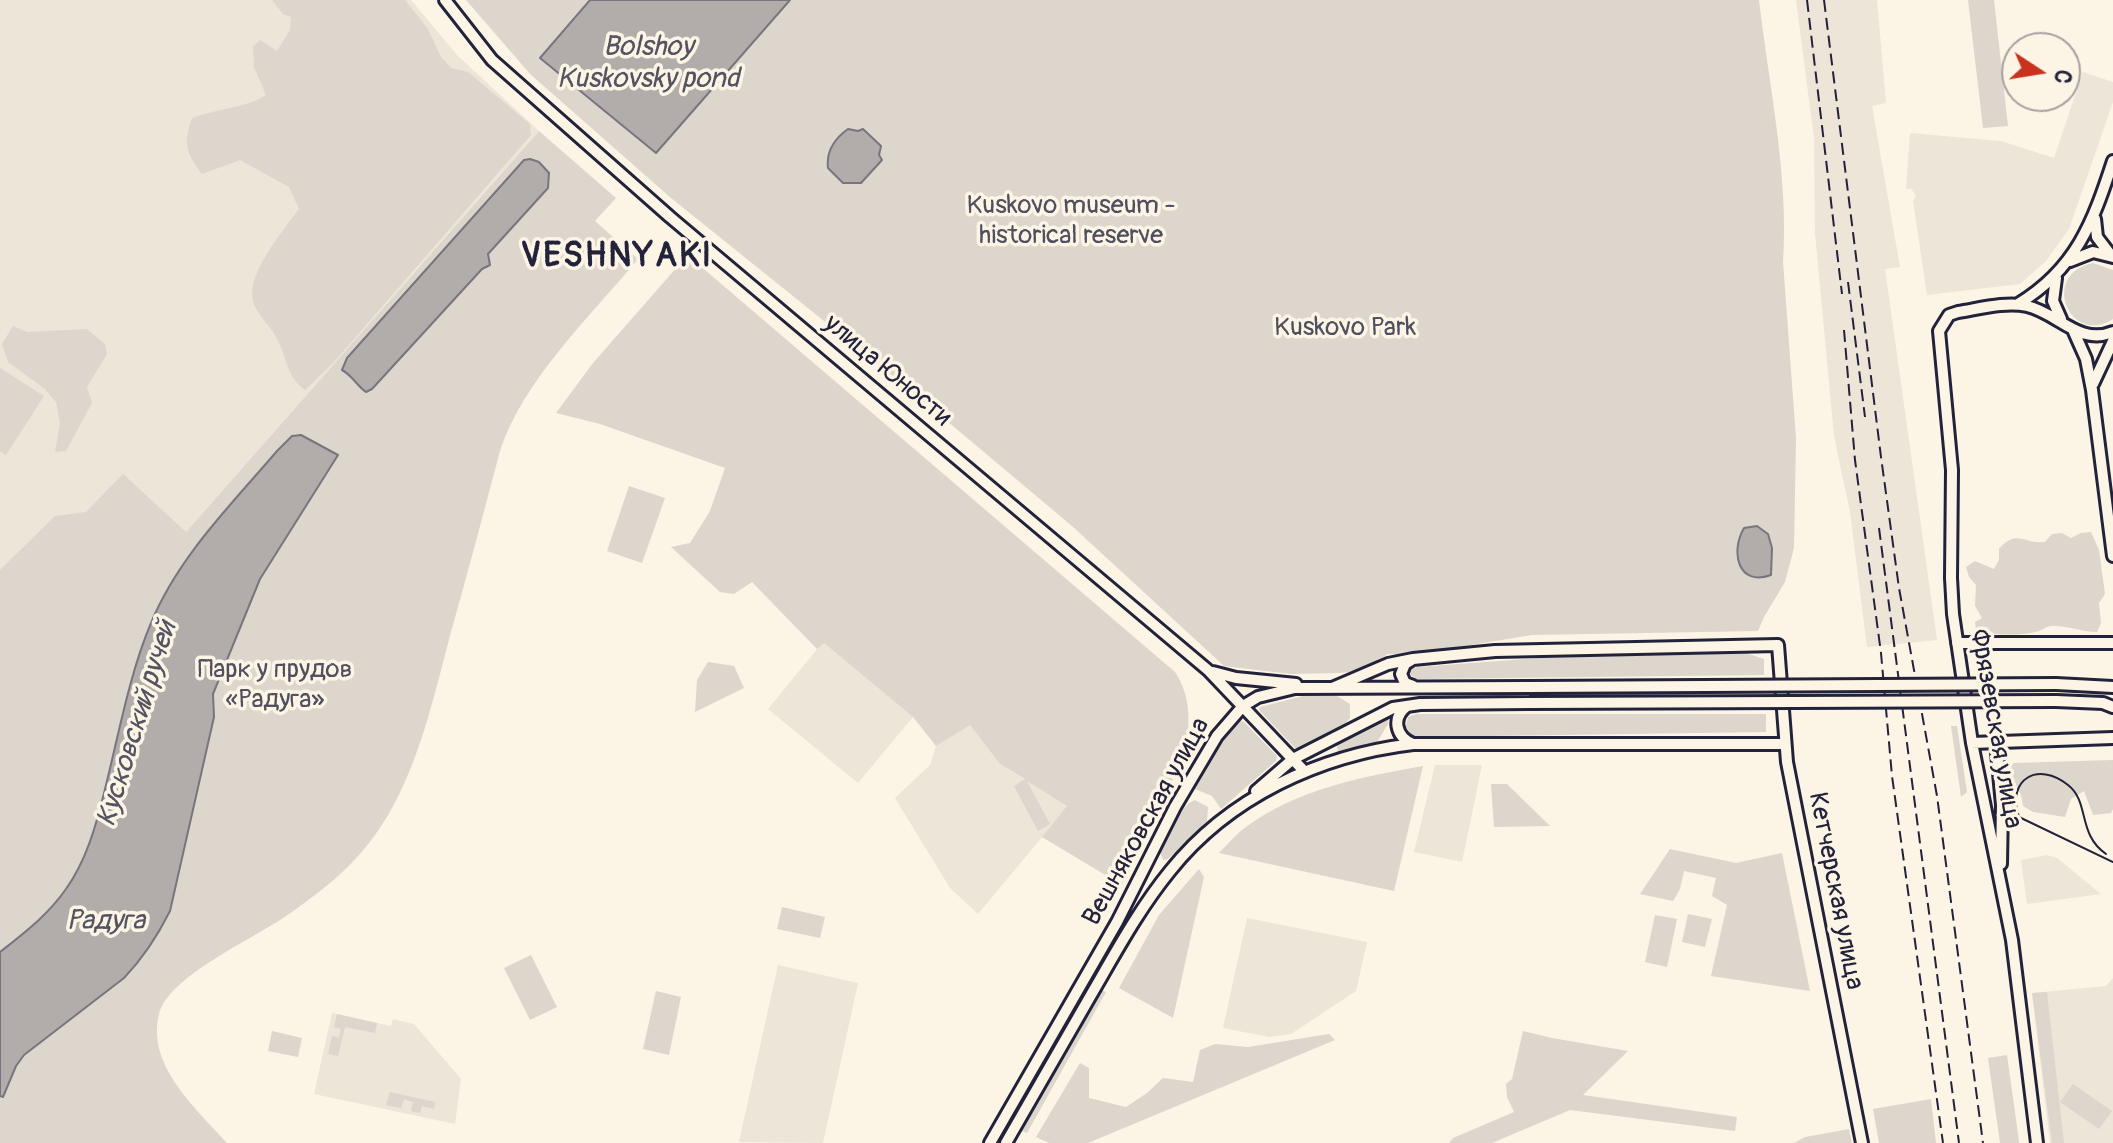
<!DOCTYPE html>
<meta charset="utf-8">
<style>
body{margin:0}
#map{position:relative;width:2113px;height:1143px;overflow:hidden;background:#fcf5e5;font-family:Pangolin,sans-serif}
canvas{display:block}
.north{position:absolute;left:2001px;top:32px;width:80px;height:80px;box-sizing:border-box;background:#fcf5e5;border:2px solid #a5a1a1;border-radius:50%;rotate:102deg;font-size:22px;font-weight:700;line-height:32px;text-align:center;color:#22223b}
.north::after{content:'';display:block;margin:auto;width:28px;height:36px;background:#c8321e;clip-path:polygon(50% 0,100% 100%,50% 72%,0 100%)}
</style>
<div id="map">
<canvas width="2113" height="1143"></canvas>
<div class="north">С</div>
</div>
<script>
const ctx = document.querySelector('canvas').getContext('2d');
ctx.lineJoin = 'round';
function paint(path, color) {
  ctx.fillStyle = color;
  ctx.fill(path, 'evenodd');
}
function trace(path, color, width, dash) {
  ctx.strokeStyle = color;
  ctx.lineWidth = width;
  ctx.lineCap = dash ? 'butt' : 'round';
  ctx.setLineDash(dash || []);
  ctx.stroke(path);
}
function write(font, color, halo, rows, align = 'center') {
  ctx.font = font + ' Pangolin,sans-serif';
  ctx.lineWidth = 7;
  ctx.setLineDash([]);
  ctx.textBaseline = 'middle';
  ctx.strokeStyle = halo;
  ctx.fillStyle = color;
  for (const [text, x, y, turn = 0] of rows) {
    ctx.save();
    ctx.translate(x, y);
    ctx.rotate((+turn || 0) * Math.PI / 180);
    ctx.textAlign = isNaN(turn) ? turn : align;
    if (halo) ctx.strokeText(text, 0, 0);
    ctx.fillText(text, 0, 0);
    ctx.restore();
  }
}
const built = new Path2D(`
 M0 0H411L458 56 539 131 186 532 0 933Z
 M1796 0H1877L1886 103 1872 106 1900 267 1885 269 1937 640 1867 647 1850 512 1834 436 1815 233 1814 138Z
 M2083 72 2113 82V102L2069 229 2046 261 2020 284 1927 295 1913 201 1916 195 1911 189H1906L1910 133 2001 141 2054 158Z
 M823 642 913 717 858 783 768 709Z
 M970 724 1000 764 1068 806 978 914 950 888 895 798 930 765 936 746Z
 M1435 765H1482L1462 862 1414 852Z
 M2047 855 2057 858 2101 894 2027 904 2021 860Z
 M1247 918 1367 942 1356 991 1291 1034 1269 1037 1223 1028Z
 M778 965 858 983 823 1143 739 1142Z
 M2113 978V1143H2050L2032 993 2106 986Z
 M332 1013 391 1026 393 1019 414 1024 461 1079 455 1124 314 1094Z`);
const green = new Path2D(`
 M272 0H405L428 29 441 57 451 68 468 72 530 124 531 135 335 361 305 390C285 375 288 358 276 337 270 325 256 314 253 301 246 274 283 231 299 209L289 187 240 160 202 174C186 153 183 144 192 118 215 109 247 108 266 95L254 67 253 47 260 40 277 51 290 30 291 17 283 14Z
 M466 0H1759C1769 86 1789 176 1783 262L1796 438 1794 548 1785 582 1764 617 1758 631 1532 635 1410 655 1388 654 1357 671 1339 673 1291 674 1224 666 1072 526 916 395 671 198 530 74Z
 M1968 0H1994L2008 126 1983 128Z
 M539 131 616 198 595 221 638 259C591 316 523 380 500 451 484 511 468 572 451 632 431 707 413 795 360 854 339 878 312 898 286 916 253 939 169 976 159 1014 146 1066 197 1109 227 1143H0V570L55 516 86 512 123 474 186 532Z
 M685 258H691L1175 672C1192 697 1191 729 1183 757L1122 885 1042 837 1067 806 1027 781 1050 824 1038 831 1014 786 1025 779 1000 764 970 725 936 746 913 717 824 643 817 649 752 582 734 594 720 592 671 547 690 543 710 511 725 468 600 424 556 413 593 363Z
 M2093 263 2113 270V319C2070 347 2039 274 2093 263Z
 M13 326 27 332 87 329 105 344 107 354 87 387 92 403 66 451 55 452 60 423 56 402 45 389 8 362 2 344Z
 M0 368 44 396 6 455 0 451Z
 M629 486 665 498 642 563 607 551Z
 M2091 532 2099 550 2105 594 2099 603 2101 623 2097 632C2082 632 2067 625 2052 626 2045 626 2042 631 2035 632 2018 636 1992 635 1976 631L1975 622 1982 618 1975 606 1976 585 1969 577 1966 567 1975 561 1994 569 1999 560V549C2017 528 2025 545 2045 542L2052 534 2062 533 2071 538 2081 533Z
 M1746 653 1764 659V675L1417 679 1409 674 1411 669 1418 667 1539 658Z
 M708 662 734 666 744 688 695 712 697 680Z
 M1307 695 1337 696 1350 704V718L1342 727 1299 749 1295 748 1259 710 1260 707Z
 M1416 714H1766V732L1419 737 1411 735 1406 726 1408 717Z
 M1389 717 1388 724 1376 744 1338 753 1337 745Z
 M1240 721 1244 722 1277 756 1276 761 1221 809 1212 796 1195 789 1223 740Z
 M1951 726H1957L1967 792 1961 797Z
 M2113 760V809L2111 813 2093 815 2084 791 2071 799 2065 817 2033 812 2023 806C2022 802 2022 797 2020 793 2016 780 2006 778 2013 763Z
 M1423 766 1394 891 1219 853C1228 844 1236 834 1246 827 1297 789 1362 777 1423 766Z
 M1491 784H1507L1550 826 1494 827Z
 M1195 800 1208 807 1207 821 1168 859 1163 860 1160 852C1169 836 1178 806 1195 800Z
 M1670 849 1736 863 1782 853 1810 991 1711 976 1727 905 1712 896 1716 878 1684 871 1680 889 1673 901 1640 894Z
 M1199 869 1204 877 1173 1018 1119 988 1159 915Z
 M782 907 825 917 820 938 777 929Z
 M1688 914 1712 919 1705 947 1682 942Z
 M1655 915 1677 919 1667 967 1645 962Z
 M531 955 557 1007 530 1020 504 968Z
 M1101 990 1106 992 1027 1133 1020 1130Z
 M656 991 681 997 669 1055 643 1049Z
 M2047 992 2064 1143H2052L2032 993Z
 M337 1014 377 1023 375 1033 345 1027 338 1056 328 1054 332 1036 339 1038 341 1029 334 1027Z
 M272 1031 302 1038 298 1057 268 1051Z
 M1523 1031 1552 1038 1628 1051 1583 1095 1737 1117 1735 1131 1570 1110 1492 1143H1449L1453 1138 1514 1112 1507 1097 1506 1084 1512 1079Z
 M1329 1034 1335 1040 1088 1143H1049L1036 1137 1080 1063 1089 1068V1098L1126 1107 1147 1093 1163 1078 1193 1082 1200 1050 1215 1044 1248 1047Z
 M2007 1055 2019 1141V1143H2000L1988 1058Z
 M2073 1084 2112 1111 2099 1129 2060 1102Z
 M390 1092 435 1102 434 1109 422 1106 420 1113 411 1111 413 1102 404 1099 401 1108 386 1105Z
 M1931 1099 1936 1143H1879L1873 1109Z
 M1849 1129 1852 1143H1794L1805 1137Z`);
const water = new Path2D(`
 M590 0H790L656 153 540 58Z
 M848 129 858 131 863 129 881 146 879 155 882 160 861 183H843L828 168C826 151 834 139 848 129Z
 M530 159 539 162 549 173 548 188 488 254 490 265 482 269 372 389 366 392C356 385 353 376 342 370L347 358 524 160Z
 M301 435 338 455 260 579 213 694 214 717 170 911C157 937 144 957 124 978L24 1055 16 1066 3 1097 0 1096V952C24 933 48 915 66 889 86 861 96 826 104 793 118 738 129 675 151 623 178 557 231 505 277 451L292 436Z
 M1757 526 1768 534 1772 548 1771 575C1738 587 1730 552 1744 528Z`);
const secondary = new Path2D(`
 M445 0 492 60 670 217 1209 671 1305 772
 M2095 219 2097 237 2110 254
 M2070 261 2093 252 2113 257
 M2056 278 2053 301 2061 319
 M2018 304C2076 269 2093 222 2113 161
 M2074 332 2086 359 2092 390 2113 556
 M2093 384 2113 341
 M1957 643H2113
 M1413 659 1405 664 1401 674 1405 683 1413 686
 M1213 672 1236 678 1296 684
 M2056 684 2113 687
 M1332 688 1388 664 1413 659 1495 651 1778 645 1787 762 1862 1143
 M2056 701 2103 703 2113 707
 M1407 706C1391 718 1396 737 1413 744
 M1996 742 2002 805 2001 864
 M1972 743 2113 738
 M1256 791 1293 759 1393 708 1420 704 1529 703
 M990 1143 1117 922 1175 807 1217 736 1243 706 1258 697 1295 688 1529 687
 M1006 1143C1034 1094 1063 1044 1091 995 1116 952 1139 909 1170 871 1229 797 1320 755 1413 744H1784
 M2037 1143 2012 940 1972 743 1953 614 1951 578 1952 470 1939 331 1949 315 1958 312C1978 309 2006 301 2027 306 2058 313 2079 346 2113 332`);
const tram = new Path2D(`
 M2106 854C2077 834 2090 802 2068 785 2038 761 2006 779 2019 817L2113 862`);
const rail = new Path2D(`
 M1807 0 1842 294
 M1824 0 1881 457 1899 588 1937 796 1983 1143
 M1848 282 1865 417
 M1844 330 1855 460 1881 653 1892 776 1943 1143
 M1879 528 1959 1143`);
const secondaryBridge = new Path2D(`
 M1529 687 2056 684
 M1529 703 2056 701`);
const parkNames = [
 ["Kuskovo museum -",1071,206],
 ["historical reserve",1071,236],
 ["Kuskovo Park",1345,328],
 ["Парк у прудов",275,670],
 ["«Радуга»",275,700]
];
const streetNames = [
 ["улица Юности",887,371,40],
 ["Фрязевская улица",1995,729,80],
 ["Вешняковская улица",1147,822,-61],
 ["Кетчерская улица",1835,891,79]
];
const waterNames = [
 ["Bolshoy",648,48],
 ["Kuskovsky pond",648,80],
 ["Кусковский ручей",138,724,-73],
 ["Радуга",106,922]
];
const districtNames = [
 ["VESHNYAKI",617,257]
];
paint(built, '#ece5d8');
paint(green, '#dcd6cc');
paint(water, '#b2adab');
trace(water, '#78757e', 2);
trace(secondary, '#22223b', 16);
trace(secondary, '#fcf5e5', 10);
trace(tram, '#22223b', 2);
trace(rail, '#22223b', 2, [12, 6]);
trace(secondaryBridge, '#22223b', 16, []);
trace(secondaryBridge, '#fcf5e5', 10);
write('26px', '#504f5f', '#fcf5e5', parkNames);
write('26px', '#22223b', '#fcf5e5', streetNames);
write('italic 28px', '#545362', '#fcf5e5', waterNames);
ctx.letterSpacing = '2px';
write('bold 34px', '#22223b', '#fcf5e5', districtNames);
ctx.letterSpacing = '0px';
</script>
